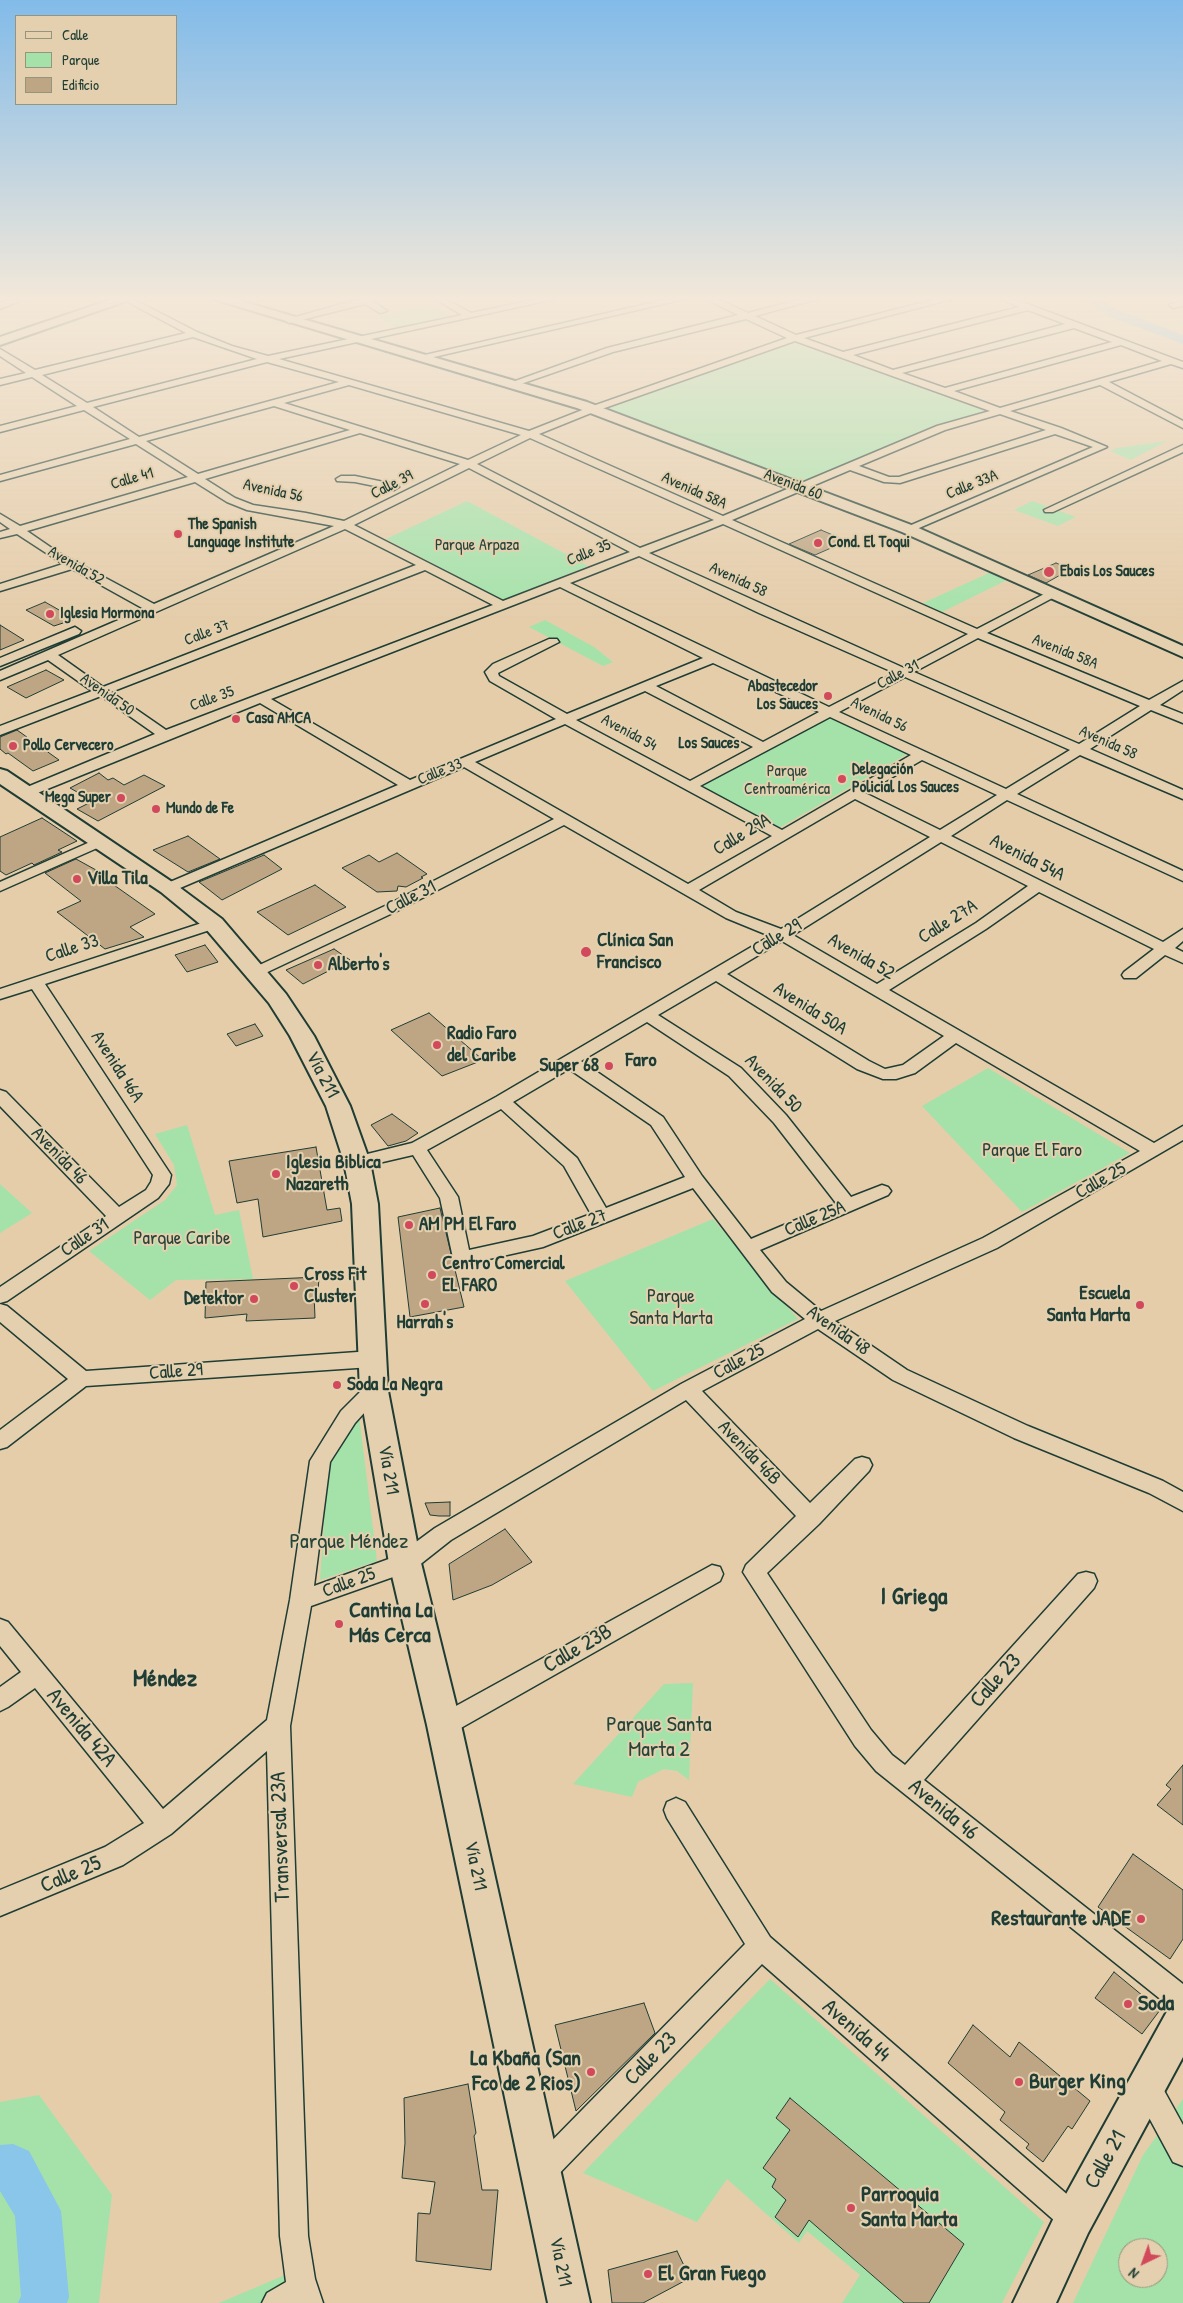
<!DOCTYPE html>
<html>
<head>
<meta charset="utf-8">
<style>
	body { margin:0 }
	#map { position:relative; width:1183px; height:2303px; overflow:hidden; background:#e5cdaa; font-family:"Patrick Hand",sans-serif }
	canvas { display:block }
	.legend { position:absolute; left:15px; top:15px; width:162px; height:90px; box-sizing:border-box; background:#e4d0ae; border:1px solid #95957d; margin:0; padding:6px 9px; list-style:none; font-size:15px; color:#1f3d34 }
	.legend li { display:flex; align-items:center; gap:10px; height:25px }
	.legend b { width:25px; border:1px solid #95957d }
	.north { position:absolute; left:1118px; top:2238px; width:50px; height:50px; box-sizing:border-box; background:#e4d0ae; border:1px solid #95957d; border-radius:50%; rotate:222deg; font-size:14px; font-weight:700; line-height:20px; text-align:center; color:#1f3d34 }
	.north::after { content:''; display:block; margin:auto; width:18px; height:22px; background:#d1495b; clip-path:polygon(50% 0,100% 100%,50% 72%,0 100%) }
</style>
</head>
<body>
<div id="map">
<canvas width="1183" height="2303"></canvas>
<ul class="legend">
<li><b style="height:6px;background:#e4d0ae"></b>Calle</li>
<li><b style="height:14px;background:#a4e2aa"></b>Parque</li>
<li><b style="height:14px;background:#bea584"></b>Edificio</li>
</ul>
<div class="north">N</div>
</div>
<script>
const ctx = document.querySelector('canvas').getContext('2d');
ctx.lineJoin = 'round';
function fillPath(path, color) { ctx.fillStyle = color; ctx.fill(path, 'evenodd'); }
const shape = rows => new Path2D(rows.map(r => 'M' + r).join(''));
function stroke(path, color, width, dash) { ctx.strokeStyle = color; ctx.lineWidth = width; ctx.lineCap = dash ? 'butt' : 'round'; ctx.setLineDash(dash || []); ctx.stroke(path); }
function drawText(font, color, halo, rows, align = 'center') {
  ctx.font = font + ' "Patrick Hand",sans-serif'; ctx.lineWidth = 4; ctx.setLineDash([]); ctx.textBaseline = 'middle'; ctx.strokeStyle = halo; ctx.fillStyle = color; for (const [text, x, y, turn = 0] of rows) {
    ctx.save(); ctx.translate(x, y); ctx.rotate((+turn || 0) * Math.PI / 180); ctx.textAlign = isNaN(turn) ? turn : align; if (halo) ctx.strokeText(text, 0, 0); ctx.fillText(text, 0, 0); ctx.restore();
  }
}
const green = shape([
	[428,304,452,316,397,328,379,317],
	[792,342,985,411,936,427,801,484,607,409],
	[1167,441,1131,460,1110,451,1117,448],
	[467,501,588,566,503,600,386,539],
	[1032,501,1047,506,1042,509,1052,513,1057,510,1076,517,1058,526,1014,510],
	[991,572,1009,579,942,612,923,603],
	[545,620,594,647,613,662,603,666,529,627],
	[831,717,909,753,779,828,700,787],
	[988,1068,1130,1153,1022,1212,922,1106],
	[187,1125,215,1215,239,1210,253,1279,176,1280,150,1300,89,1251,165,1200,177,1185,174,1165,155,1134],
	[0,1184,32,1213,0,1233],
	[713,1219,798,1319,653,1391,565,1281],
	[359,1415,377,1561,320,1580,327,1482,331,1458],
	[693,1683,689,1780,677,1771,664,1769,638,1782,632,1797,573,1784,664,1684],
	[770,1979,1044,2222,1002,2303,929,2303,964,2244,790,2098,776,2118,790,2130,763,2168,776,2179,772,2187,904,2303,842,2303,860,2275,807,2231,799,2243,727,2179,697,2222,583,2173],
	[39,2095,112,2195,99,2303,0,2303,0,2102],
	[1183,2099,1183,2303,1073,2303,1143,2155],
	[1128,2248,1158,2248,1158,2278,1128,2278],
	[285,2275,290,2303,219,2303]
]);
const river = shape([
	[1083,299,1101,299,1118,310,1183,335,1183,344,1108,316,1083,299],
	[13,2144,29,2151,61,2211,69,2297,67,2303,18,2303,21,2296,15,2216,0,2191,0,2145,13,2144]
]);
const building = shape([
	[821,530,847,541,815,555,789,544,821,530],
	[1056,563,1071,569,1046,583,1028,575,1056,563],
	[45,602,75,619,54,626,26,610,45,602],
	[0,625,24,640,0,650,0,625],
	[46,670,64,680,26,698,7,687,46,670],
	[17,730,59,760,33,771,8,753,6,754,0,749,0,737,17,730],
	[99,773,108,780,113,778,124,785,144,775,165,786,98,821,77,809,93,801,70,788,99,773],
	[42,818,77,841,58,850,62,852,34,865,32,863,6,875,0,871,0,837,42,818],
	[188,836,220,859,188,872,153,850,188,836],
	[397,853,427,874,421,877,423,878,406,887,398,886,397,891,377,892,342,868,369,855,379,862,397,853],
	[264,855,282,869,222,900,199,882,264,855],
	[76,859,96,870,94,871,155,914,130,927,144,937,105,949,57,912,81,901,45,873,76,859],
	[315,885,346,907,288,935,257,912,315,885],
	[205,945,218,962,187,972,175,955,205,945],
	[334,949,350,960,303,984,286,970,334,949],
	[429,1013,483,1060,442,1076,391,1030,429,1013],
	[255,1024,263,1036,236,1046,227,1034,255,1024],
	[392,1114,418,1133,406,1141,388,1146,371,1125,392,1114],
	[316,1147,327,1210,340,1208,342,1221,263,1237,258,1199,237,1203,229,1161,316,1147],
	[440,1208,464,1307,410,1317,398,1217,440,1208],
	[319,1277,318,1293,314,1294,315,1318,246,1321,247,1314,205,1318,206,1282,319,1277],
	[450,1502,450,1516,439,1516,430,1515,425,1503,450,1502],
	[505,1529,532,1562,492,1585,453,1600,449,1564,505,1529],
	[1183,1765,1183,1825,1157,1805,1171,1789,1166,1785,1183,1765],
	[1133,1854,1183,1890,1183,1939,1170,1959,1098,1907,1133,1854],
	[1114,1972,1160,2010,1142,2034,1095,1998,1114,1972],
	[644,2003,655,2033,576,2111,555,2025,644,2003],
	[973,2025,1010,2057,1019,2042,1090,2101,1072,2129,1068,2126,1043,2162,1026,2148,1029,2144,1000,2120,1005,2112,948,2063,973,2025],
	[468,2084,476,2133,474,2136,482,2190,498,2190,491,2270,416,2261,418,2213,430,2214,435,2182,402,2178,405,2143,404,2098,468,2084],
	[790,2098,964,2244,929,2303,904,2303,809,2220,798,2237,775,2217,786,2200,772,2187,776,2179,763,2168,790,2130,776,2118,790,2098],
	[677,2251,690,2278,643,2303,612,2303,608,2270,677,2251]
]);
const street = shape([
	[11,299,25,299,0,309,0,303,11,299],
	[122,299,133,299,197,332,232,346,268,356,462,315,435,299,446,299,471,313,537,299,555,299,279,359,529,431,590,407,787,338,746,319,613,352,515,386,507,384,607,348,738,315,706,299,718,299,748,313,802,299,818,299,755,316,796,335,936,299,952,299,804,338,843,352,1019,307,1001,299,1014,299,1183,362,1183,368,1171,364,1109,382,1183,421,1183,428,1100,385,1010,411,1061,428,1107,447,912,531,908,532,902,529,1093,447,1055,434,900,483,884,482,850,470,732,520,977,629,1050,591,1058,591,1058,595,987,633,1149,700,1183,681,1183,690,1160,705,1183,714,1183,723,1151,710,1090,749,1183,790,1183,799,1080,755,1017,794,1183,871,1183,881,1007,800,951,836,1163,942,1183,929,1183,941,1175,948,1183,952,1183,963,1165,955,1136,978,1124,978,1122,975,1124,972,1154,949,1039,892,986,929,889,990,1154,1143,1183,1126,1183,1140,997,1248,835,1321,907,1370,1028,1426,1163,1481,1183,1492,1183,1511,1149,1493,1014,1438,893,1380,818,1329,702,1391,810,1503,855,1459,862,1457,869,1459,872,1465,869,1471,819,1524,767,1573,871,1730,892,1755,905,1765,1078,1574,1086,1572,1094,1574,1097,1581,1094,1588,924,1780,1183,1984,1183,2014,1174,2010,876,1771,855,1746,743,1572,746,1565,796,1516,686,1400,451,1540,413,1570,311,1606,290,1726,308,2236,315,2279,323,2303,262,2303,267,2293,286,2282,280,2236,267,1751,171,1834,123,1865,0,1916,0,1890,105,1847,144,1823,35,1688,8,1707,0,1711,0,1687,21,1672,0,1646,0,1619,8,1622,163,1809,267,1720,290,1600,310,1461,341,1411,367,1385,374,1383,381,1385,384,1391,355,1423,330,1462,314,1586,397,1556,435,1528,681,1384,805,1319,772,1292,693,1188,543,1247,462,1265,455,1263,453,1258,440,1198,413,1155,357,1168,351,1166,348,1162,351,1158,412,1143,496,1097,770,936,726,918,564,825,397,911,257,977,251,975,249,972,251,969,387,905,554,819,464,767,173,891,163,891,161,888,163,885,398,785,260,703,30,796,20,796,18,793,20,790,155,734,101,696,0,735,0,726,92,691,48,660,0,680,0,671,144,609,72,569,0,591,0,584,63,564,17,534,0,538,0,532,10,529,0,522,0,514,20,526,188,477,136,444,0,481,0,475,130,439,84,410,0,432,0,426,77,406,32,377,0,385,0,379,26,373,0,356,0,349,35,370,186,333,122,299],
	[1028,310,1065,324,893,370,853,355,1028,310],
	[1074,328,1112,342,945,388,902,373,1074,328],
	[193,337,257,359,87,403,42,375,193,337],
	[795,341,990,411,937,426,723,516,539,434,596,411,795,341],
	[1121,345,1162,361,1000,408,954,391,1121,345],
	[267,362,339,382,139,437,93,407,267,362],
	[349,385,521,435,468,460,284,403,349,385],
	[274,406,350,430,198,474,146,441,274,406],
	[1000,414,1046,430,899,477,889,477,859,466,945,430,1000,414],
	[360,433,460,464,344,521,306,513,253,505,235,498,205,479,360,433],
	[530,438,714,520,640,548,477,464,530,438],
	[469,468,630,552,503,601,354,525,469,468],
	[195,482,227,502,247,510,334,526,154,604,59,553,27,531,195,482],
	[723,524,968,634,904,668,649,553,723,524],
	[345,529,416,565,103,687,58,655,345,529],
	[639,556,759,613,895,673,829,707,570,583,639,556],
	[425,570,493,605,166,730,111,692,425,570],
	[560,587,703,658,567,714,499,676,498,673,559,642,557,639,549,639,493,664,485,672,490,681,556,719,410,780,271,699,560,587],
	[978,638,1140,706,1079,744,914,672,978,638],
	[713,663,819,712,763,742,656,686,713,663],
	[905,677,1070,750,1006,789,839,712,905,677],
	[645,691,753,747,690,781,576,720,645,691],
	[830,717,911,755,782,830,700,786,830,717],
	[565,724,772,836,688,884,475,762,565,724],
	[922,760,997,795,940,830,865,793,922,760],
	[855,799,930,837,781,929,736,912,699,890,855,799],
	[941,842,1028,886,976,923,877,984,793,935,941,842],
	[782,941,944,1036,903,1065,885,1069,869,1061,727,974,782,941],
	[716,981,857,1069,883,1079,896,1079,915,1073,956,1043,1140,1151,983,1238,821,1311,786,1282,760,1250,888,1195,891,1191,888,1187,882,1185,851,1197,786,1115,741,1068,658,1015,716,981],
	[647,1022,729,1076,774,1123,836,1203,751,1239,702,1176,663,1117,581,1061,647,1022],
	[569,1069,651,1125,685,1177,606,1208,577,1158,513,1102,569,1069],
	[501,1109,564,1166,591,1214,533,1236,469,1250,458,1197,427,1150,501,1109],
	[359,299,370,299,387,311,380,313,365,304,289,323,285,320,359,299],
	[668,299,685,299,421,360,416,357,668,299],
	[1183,300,1183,306,1173,308,1169,305,1183,300],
	[1183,445,1183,452,1053,512,1045,512,1044,510,1183,445],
	[341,476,355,476,398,485,399,487,394,490,355,482,337,481,336,479,341,476],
	[75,627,81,631,79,634,0,666,0,658,75,627],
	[99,838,104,839,106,842,104,845,0,891,0,882,99,838],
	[214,919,222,924,219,927,45,984,171,1175,169,1184,158,1198,7,1301,0,1303,0,1287,106,1216,0,1106,0,1090,6,1092,119,1207,146,1190,151,1182,153,1175,32,989,0,999,0,989,214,919],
	[0,1304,7,1306,86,1371,372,1351,379,1354,382,1359,379,1364,372,1367,86,1386,7,1447,0,1449,0,1430,68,1379,0,1322,0,1304],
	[712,1565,720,1567,723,1574,720,1581,452,1733,444,1736,436,1733,432,1725,436,1717,712,1565],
	[676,1798,685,1802,770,1937,1084,2209,1088,2219,1084,2229,1074,2233,1064,2229,762,1964,551,2182,541,2186,531,2182,527,2172,531,2162,745,1944,667,1818,664,1810,667,1802,676,1798],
	[1146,2072,1156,2076,1183,2125,1183,2166,1173,2162,1132,2086,1136,2076,1146,2072]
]);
const secondary = shape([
	[113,299,132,299,0,345,0,337,113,299],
	[213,299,234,299,587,402,914,526,1183,646,1183,657,902,532,577,408,213,299],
	[0,769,7,771,175,884,222,919,286,994,314,1036,350,1106,370,1162,378,1204,388,1391,421,1563,461,1725,590,2303,548,2303,427,1725,389,1563,360,1391,352,1204,344,1162,326,1106,290,1036,269,1003,206,929,161,892,0,784,0,769],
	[1183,2000,1183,2057,1088,2233,1056,2303,1013,2303,1060,2205,1170,2006,1183,2000]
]);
const markers = [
	[178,534,5,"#d1495b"],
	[818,543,5,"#d1495b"],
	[1049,572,6,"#d1495b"],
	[50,614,5,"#d1495b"],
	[828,696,5,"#d1495b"],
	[236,719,5,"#d1495b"],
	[13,746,5,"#d1495b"],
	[842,779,5,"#d1495b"],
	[121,798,5,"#d1495b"],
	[156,809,5,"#d1495b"],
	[77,879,5,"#d1495b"],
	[586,952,6,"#d1495b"],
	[318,965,5,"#d1495b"],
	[437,1045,5,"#d1495b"],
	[609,1066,5,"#d1495b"],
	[276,1174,5,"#d1495b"],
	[409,1225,5,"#d1495b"],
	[432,1275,5,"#d1495b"],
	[294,1286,5,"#d1495b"],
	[254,1299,5,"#d1495b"],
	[425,1304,5,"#d1495b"],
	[1140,1305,5,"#d1495b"],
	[337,1385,5,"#d1495b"],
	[339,1624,5,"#d1495b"],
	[1141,1919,5,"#d1495b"],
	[1128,2004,5,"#d1495b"],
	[591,2072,5,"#d1495b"],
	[1019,2082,5,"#d1495b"],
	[851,2208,5,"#d1495b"],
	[648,2274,5,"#d1495b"]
];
const farStreetnames = [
	["Calle 41",132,479,-16],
	["Calle 39",392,485,-27],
	["Avenida 60",793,485,21],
	["Calle 33A",972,485,-22],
	["Avenida 56",273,491,12],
	["Avenida 58A",694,491,24],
	["Calle 35",589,553,-22],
	["Avenida 52",76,566,30],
	["Avenida 58",738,580,25],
	["Calle 37",207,633,-21],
	["Avenida 58A",1065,652,22],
	["Calle 31",898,675,-28],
	["Avenida 50",107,695,35],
	["Calle 35",212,699,-20],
	["Avenida 56",879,715,26],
	["Avenida 54",629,733,28],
	["Avenida 58",1108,743,24],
	["Calle 33",440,772,-22]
];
const farPoinames = [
	["The Spanish",188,525],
	["Language Institute",188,543],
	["Cond. El Toqui",828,543],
	["Ebais Los Sauces",1060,572],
	["Iglesia Mormona",60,614],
	["Abastecedor",818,687,"right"],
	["Los Sauces",818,705,"right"],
	["Casa AMCA",246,719],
	["Pollo Cervecero",23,746],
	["Delegación",852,770],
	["Policial Los Sauces",852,788],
	["Mega Super",111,798,"right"],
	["Mundo de Fe",166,809]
];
const farParknames = [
	["Parque Arpaza",477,546],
	["Parque",787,772],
	["Centroamérica",787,790]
];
const farNeighbourhoodnames = [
	["Los Sauces",709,744]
];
const streetNames = [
	["Calle 29A",742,835,-31],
	["Avenida 54A",1027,858,27],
	["Calle 31",411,898,-27],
	["Calle 27A",948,922,-32],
	["Calle 29",777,938,-31],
	["Calle 33",72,949,-18],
	["Avenida 52",861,957,30],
	["Avenida 50A",810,1009,32],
	["Avenida 46A",117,1067,57],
	["Vía 211",322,1075,62],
	["Avenida 50",773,1084,46],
	["Avenida 46",59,1156,46],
	["Calle 25",1101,1181,-30],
	["Calle 25A",815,1219,-23],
	["Calle 27",580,1225,-21],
	["Calle 31",85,1238,-34],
	["Avenida 48",838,1331,35],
	["Calle 25",739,1362,-28],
	["Calle 29",176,1372,-4],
	["Avenida 46B",749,1453,46],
	["Vía 211",388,1470,80],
	["Calle 25",349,1583,-20],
	["Vía 211",475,1866,78],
	["Vía 211",560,2262,78]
];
const poiNames = [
	["Villa Tila",87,879],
	["Clínica San",597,941],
	["Francisco",597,963],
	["Alberto's",328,965],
	["Radio Faro",447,1034],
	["del Caribe",447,1056],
	["Super 68",599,1066,"right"],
	["Iglesia Biblica",286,1163],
	["Nazareth",286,1185],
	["AM PM El Faro",419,1225],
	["Centro Comercial",442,1264],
	["EL FARO",442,1286],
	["Cross Fit",304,1275],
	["Cluster",304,1297],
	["Escuela",1130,1294,"right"],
	["Santa Marta",1130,1316,"right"],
	["Detektor",244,1299,"right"],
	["Harrah's",425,1323,"center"],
	["Soda La Negra",347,1385]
];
const parkNames = [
	["Parque El Faro",1032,1151],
	["Parque Caribe",182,1239],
	["Parque",671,1297],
	["Santa Marta",671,1319]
];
const neighbourhoodNames = [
	["Faro",641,1061]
];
const nearParknames = [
	["Parque Méndez",349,1542],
	["Parque Santa",659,1725],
	["Marta 2",659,1750]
];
const nearPoinames = [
	["Cantina La",349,1611],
	["Más Cerca",349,1636],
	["Restaurante JADE",1131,1919,"right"],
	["Soda",1138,2004],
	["La Kbaña (San",581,2059,"right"],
	["Fco de 2 Rios)",581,2084,"right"],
	["Burger King",1029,2082],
	["Parroquia",861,2195],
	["Santa Marta",861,2220],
	["El Gran Fuego",658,2274]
];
const nearStreetnames = [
	["Calle 23B",578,1649,-30],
	["Calle 23",996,1681,-48],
	["Avenida 42A",81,1728,50],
	["Avenida 46",943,1810,39],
	["Transversal 23A",281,1837,-92],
	["Calle 25",71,1875,-23],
	["Avenida 44",856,2031,41],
	["Calle 23",651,2059,-46],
	["Calle 21",1106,2160,-61]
];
const nearNeighbourhoodnames = [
	["I Griega",914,1598],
	["Méndez",165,1680]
];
fillPath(green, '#a4e2aa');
fillPath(river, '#8ac5ea');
fillPath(building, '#bea584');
stroke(building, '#1f3d34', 1);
stroke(street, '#1f3d34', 3);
stroke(secondary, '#1f3d34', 4);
fillPath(street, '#e4d0ae');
fillPath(secondary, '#e4d0ae');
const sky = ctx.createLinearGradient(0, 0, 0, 622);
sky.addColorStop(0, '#82bbe9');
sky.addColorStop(0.48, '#f3e8d9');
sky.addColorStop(1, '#f3e8d900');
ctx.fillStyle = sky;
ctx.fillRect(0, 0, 1183, 622);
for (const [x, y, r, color] of markers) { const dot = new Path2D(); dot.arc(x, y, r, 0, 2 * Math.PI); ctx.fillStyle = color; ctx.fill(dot); stroke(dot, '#e4d0ae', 2); }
drawText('16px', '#1f3d34', '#e4d0ae', farStreetnames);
drawText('bold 16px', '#1f3d34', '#e4d0ae', farPoinames, 'left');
drawText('16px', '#26453a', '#e4d0ae', farParknames);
drawText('bold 16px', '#1f3d34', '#e4d0ae', farNeighbourhoodnames);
drawText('19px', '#1f3d34', '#e4d0ae', streetNames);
drawText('bold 19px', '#1f3d34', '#e4d0ae', poiNames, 'left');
drawText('19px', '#26453a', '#e4d0ae', parkNames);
drawText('bold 20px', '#1f3d34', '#e4d0ae', neighbourhoodNames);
drawText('22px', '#26453a', '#e4d0ae', nearParknames);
drawText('bold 22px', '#1f3d34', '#e4d0ae', nearPoinames, 'left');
drawText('22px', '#1f3d34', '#e4d0ae', nearStreetnames);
drawText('bold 24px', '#1f3d34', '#e4d0ae', nearNeighbourhoodnames);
</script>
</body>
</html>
